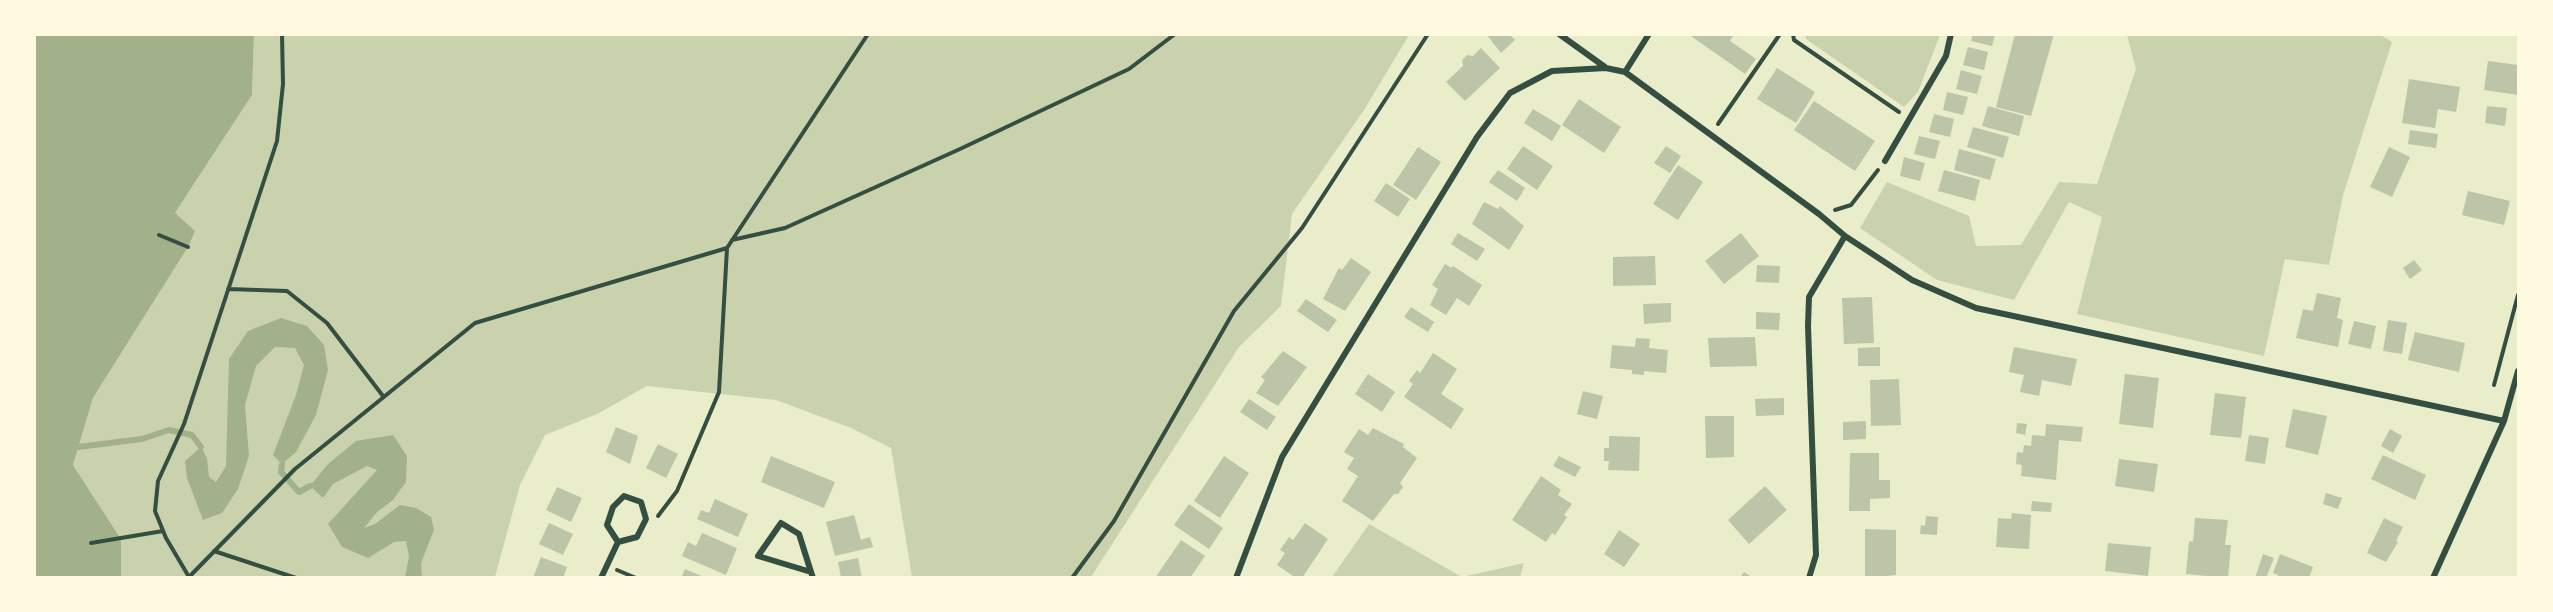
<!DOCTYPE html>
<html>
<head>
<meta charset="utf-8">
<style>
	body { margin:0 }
	#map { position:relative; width:2553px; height:612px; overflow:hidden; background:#e9edc9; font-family:"PT Sans Narrow",sans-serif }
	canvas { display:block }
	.frame { position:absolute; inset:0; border:36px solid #fefae0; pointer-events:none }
</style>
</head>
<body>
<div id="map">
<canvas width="2553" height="612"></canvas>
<div class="frame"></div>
</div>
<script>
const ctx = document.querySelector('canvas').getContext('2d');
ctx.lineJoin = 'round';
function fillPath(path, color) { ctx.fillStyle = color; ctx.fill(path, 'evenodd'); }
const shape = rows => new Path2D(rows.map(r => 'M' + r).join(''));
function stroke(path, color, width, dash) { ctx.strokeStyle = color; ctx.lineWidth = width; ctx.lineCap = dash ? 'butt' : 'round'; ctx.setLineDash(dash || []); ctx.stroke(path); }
const green = shape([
	[2379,34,2392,42,2343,195,2329,265,2285,259,2264,356,2077,314,2102,217,2069,202,2014,300,1937,280,1860,228,1887,182,1969,216,1976,246,2021,245,2059,182,2097,184,2136,69,2127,35],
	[254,35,1409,35,1364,110,1292,214,1281,306,1239,347,1091,577,912,577,891,448,851,428,776,400,647,386,597,414,545,435,520,485,495,577,121,577,121,539,73,465,93,398,188,247,175,213,252,95],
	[1805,35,1805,34,1940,35,1918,92,1904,107,1806,39],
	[1369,524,1462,577,1524,563,1520,577,1332,577]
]);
const water = shape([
	[34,35,254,35,252,95,175,213,195,231,188,247,93,398,73,465,121,539,121,577,35,577],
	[281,318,307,326,324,345,328,370,316,415,296,452,282,464,273,455,296,395,304,365,295,348,275,347,256,366,245,405,249,456,238,489,222,513,203,520,187,478,185,461,201,447,207,458,209,477,216,482,226,466,229,359,248,331],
	[393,435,407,456,406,482,393,500,377,512,364,528,375,524,400,505,416,508,431,517,434,530,421,563,422,577,405,577,409,557,406,541,394,542,368,558,342,547,328,524,377,470,367,466,333,484,323,498,310,486,328,464,356,441]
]);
const stream = shape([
	[78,447,142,439,169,430,192,435,201,447],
	[282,464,281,472,299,492,310,486]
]);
const building = shape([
	[1486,34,1509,34,1515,40,1501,53],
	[1688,34,1734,34,1730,41,1756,59,1745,74],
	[1973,34,1995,34,1992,46,1971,41],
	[2015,34,2054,34,2031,116,1996,107],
	[1968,47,1988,52,1984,70,1963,65],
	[1481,48,1500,68,1465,101,1446,82,1463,66,1462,60,1467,55,1473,56],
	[2488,61,2518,65,2518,95,2484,90],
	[1777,68,1815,92,1796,123,1757,99],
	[1961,70,1982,76,1977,94,1956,89],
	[2409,79,2460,87,2456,112,2438,109,2435,128,2402,123],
	[1947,92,1968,97,1963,115,1943,110],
	[1579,99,1621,127,1604,153,1562,125],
	[1814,101,1875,141,1855,171,1794,130],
	[1988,106,2024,116,2019,136,1982,126],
	[2487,106,2507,108,2505,126,2485,123],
	[1533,109,1561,126,1552,141,1524,123],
	[1934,114,1954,119,1950,137,1929,132],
	[1973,127,2009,137,2003,158,1967,147],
	[2410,130,2438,134,2436,148,2408,144],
	[1919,136,1940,141,1935,159,1914,154],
	[1523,146,1553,166,1537,190,1507,169],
	[1666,146,1681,156,1670,173,1654,163],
	[1418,147,1441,162,1416,200,1393,185],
	[2389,147,2410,157,2392,197,2370,187],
	[1959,149,1996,159,1990,180,1954,170],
	[1904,157,1925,163,1920,181,1900,176],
	[1678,165,1703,182,1678,220,1653,204],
	[1498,170,1525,188,1517,201,1489,182],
	[1944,170,1980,180,1975,201,1938,191],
	[1386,183,1410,199,1398,217,1374,201],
	[2468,191,2510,201,2504,225,2462,215],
	[1484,202,1498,209,1500,206,1524,226,1509,250,1472,224],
	[1458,233,1485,249,1477,261,1451,244],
	[1741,233,1759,256,1724,284,1705,261],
	[1655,256,1656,285,1613,286,1613,257],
	[1351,258,1371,272,1345,311,1323,299,1339,268,1342,270],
	[2414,260,2422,270,2410,279,2403,268],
	[1445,264,1452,268,1453,266,1482,285,1469,306,1457,298,1446,315,1430,305,1438,289,1432,285],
	[1757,265,1780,266,1779,283,1756,282],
	[2317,293,2341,298,2337,318,2343,320,2338,347,2296,338,2303,309,2313,311],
	[1872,297,1874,343,1844,344,1842,298],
	[1306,299,1337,320,1328,332,1297,311],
	[1671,303,1671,322,1644,324,1643,304],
	[1411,307,1434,322,1428,332,1404,317],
	[1756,312,1780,313,1779,330,1756,329],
	[2388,320,2407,323,2402,354,2383,351],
	[2354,321,2376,326,2371,349,2348,344],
	[2415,332,2465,343,2459,372,2408,360],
	[1755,337,1757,366,1710,367,1708,338],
	[1636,338,1650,339,1649,348,1668,350,1666,373,1644,371,1644,375,1632,374,1632,370,1610,368,1612,345,1635,347],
	[1880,347,1880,366,1858,366,1858,348],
	[2014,347,2077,359,2071,386,2042,380,2039,396,2020,392,2024,375,2009,372],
	[1283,351,1307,367,1278,406,1256,393,1265,380,1261,377],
	[1433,353,1457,369,1441,394,1464,409,1451,429,1404,397,1413,384,1409,381,1417,370,1420,373],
	[1368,374,1395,392,1382,412,1355,394],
	[2125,374,2159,378,2153,428,2119,424],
	[1899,379,1901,425,1871,426,1870,380],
	[1583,391,1603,396,1597,419,1577,414],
	[2215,393,2246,397,2241,438,2210,435],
	[1784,398,1784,415,1756,416,1755,399],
	[1249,399,1276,417,1267,430,1240,412],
	[2293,409,2327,416,2318,455,2285,447],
	[1705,416,1734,416,1734,457,1706,458],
	[1866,421,1866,439,1843,440,1843,422],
	[2017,423,2027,424,2025,435,2016,433],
	[2046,424,2083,427,2081,442,2059,440,2056,480,2021,476,2022,465,2016,464,2017,452,2023,453,2024,445,2031,446,2032,435,2045,436],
	[616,427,638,436,630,464,606,452],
	[1373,428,1404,444,1403,447,1417,458,1400,483,1403,487,1398,494,1394,494,1373,521,1342,501,1358,476,1347,469,1354,458,1344,452,1359,429,1368,435],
	[2390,429,2402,436,2393,453,2381,446],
	[2249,435,2269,438,2265,464,2245,461],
	[1609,436,1640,437,1639,471,1608,470,1609,461,1604,461,1604,448,1609,448],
	[658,444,678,454,666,478,646,468],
	[1850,453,1879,453,1879,480,1890,480,1890,498,1870,499,1870,511,1849,511],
	[2383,455,2426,475,2415,500,2371,479],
	[771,456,835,482,824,508,761,482],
	[1224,456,1249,473,1220,518,1194,501],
	[1559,456,1581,467,1575,477,1553,466],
	[2119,459,2158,464,2154,492,2115,486],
	[1541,476,1561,490,1558,495,1572,504,1564,515,1567,517,1555,535,1552,533,1546,542,1512,520],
	[1765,486,1787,510,1749,544,1728,520],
	[557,487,582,498,571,522,546,510],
	[2326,493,2342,498,2338,509,2323,504],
	[715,499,748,514,738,537,697,519,701,510,709,513],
	[2032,501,2052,503,2051,512,2031,511],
	[1189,504,1223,528,1209,549,1174,525],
	[2012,513,2031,515,2029,549,1996,547,1998,518,2011,519],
	[854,515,861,540,870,537,873,547,835,556,826,522],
	[1926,516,1938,517,1937,535,1920,534,1921,525,1925,526],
	[2195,518,2228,520,2225,545,2231,545,2228,578,2186,574,2189,541,2193,542],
	[2384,518,2403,527,2396,541,2398,542,2386,562,2367,553],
	[549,523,573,534,563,555,539,544],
	[1305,523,1328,539,1302,578,1296,578,1277,565,1285,553,1280,550,1289,537,1293,540],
	[1865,529,1896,530,1896,575,1865,578],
	[1619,530,1640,544,1624,567,1604,554],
	[702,533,737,548,726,575,682,556,688,542,696,546],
	[1181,540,1205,556,1190,578,1155,578],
	[2108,543,2151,547,2148,576,2105,571],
	[2263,554,2274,558,2266,578,2255,578],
	[2280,554,2313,567,2309,578,2277,578,2278,575,2273,573],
	[541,557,567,567,563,578,533,578],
	[858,558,862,578,841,578,838,562],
	[685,569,706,578,681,578],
	[1744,572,1753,578,1740,578]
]);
const path = shape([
	[1793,34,1794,40,1899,112],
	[1718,124,1780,34],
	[1835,210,1851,205,1878,170],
	[159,235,188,247],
	[732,240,785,228,960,149,1129,69,1175,34],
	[228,289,287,291,327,323,383,396],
	[2494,385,2518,295],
	[658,516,677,491,719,392,727,248],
	[91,543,163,531],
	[214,551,296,578],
	[617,570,636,578],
	[189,577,295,469,475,323,727,248,868,34],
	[189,577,166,538,155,511,158,481,184,424,277,141,283,84,282,34],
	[1072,578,1114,521,1234,311,1302,228,1428,34]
]);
const minor = shape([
	[1559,34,1605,67],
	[1625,72,1649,34],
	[1885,161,1946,56,1951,34],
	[811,572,758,556,781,523,799,534,811,572,813,578],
	[601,578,618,542,637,537,646,519,641,502,624,496,613,507,607,525,618,542],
	[1236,578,1282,457,1477,137,1510,93,1552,71,1606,68,1625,72,1819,214,1845,236,1912,280,1976,308,2504,421],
	[1809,578,1816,555,1808,326,1809,297,1845,236],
	[2433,578,2504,421,2518,371]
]);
fillPath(green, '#cad2ad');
fillPath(water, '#a3b18a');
stroke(stream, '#a3b18a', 6);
fillPath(building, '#bcc5a7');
stroke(path, '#344e41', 4);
stroke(minor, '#344e41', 6);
</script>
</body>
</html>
